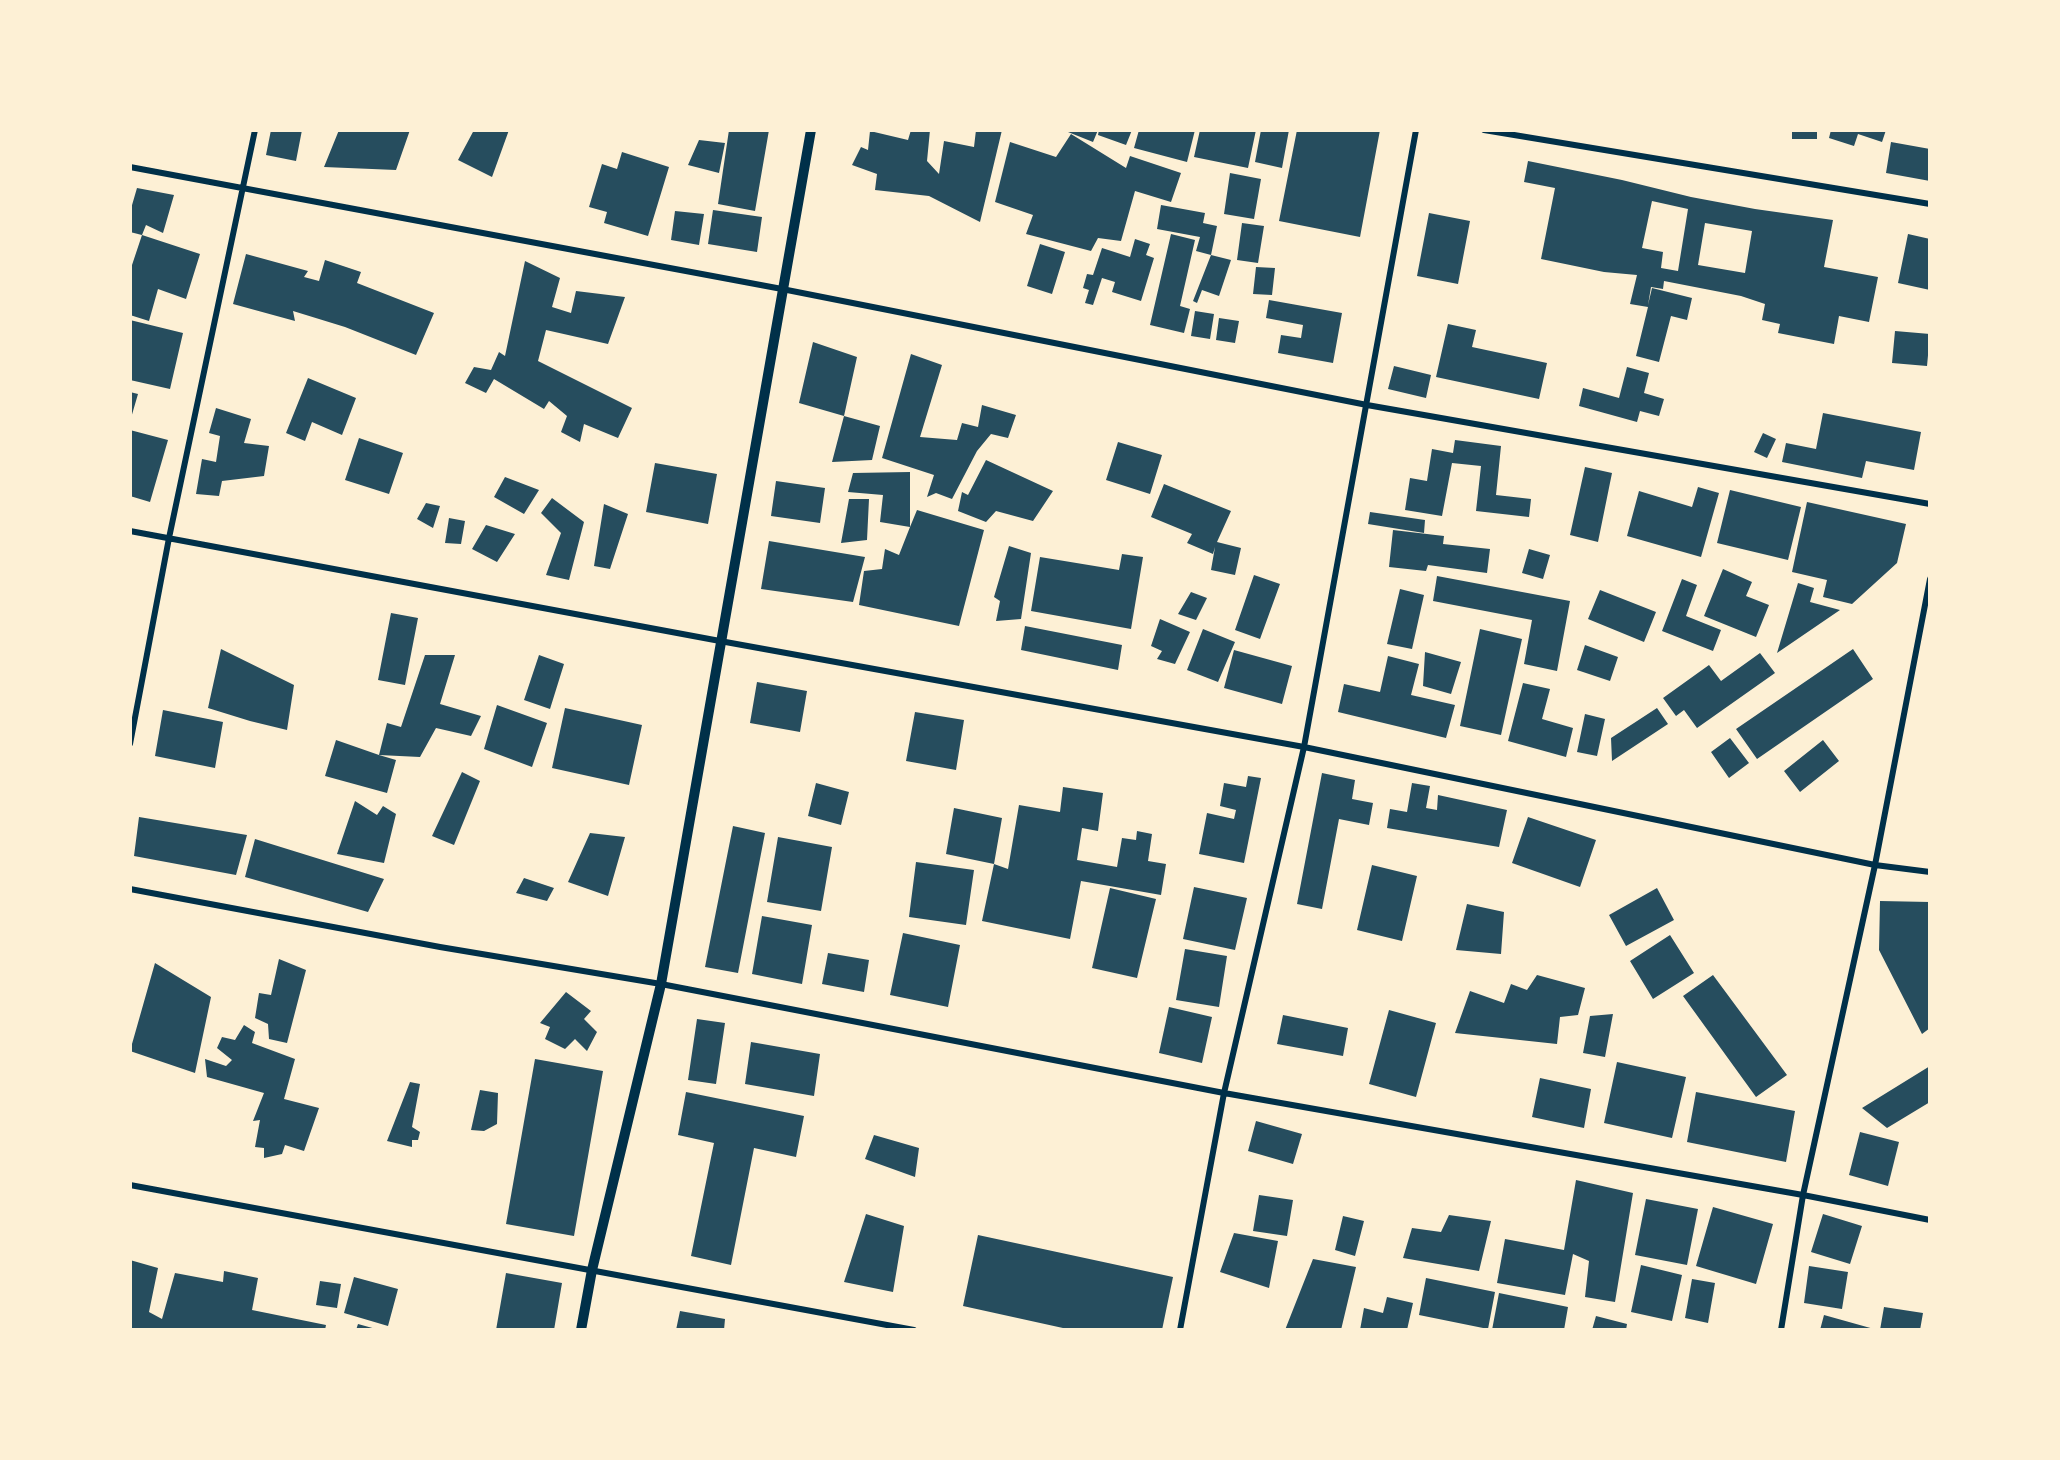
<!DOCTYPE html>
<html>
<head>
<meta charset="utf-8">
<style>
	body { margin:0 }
	#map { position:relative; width:2060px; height:1460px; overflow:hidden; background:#fdf0d5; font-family:Bitter,serif }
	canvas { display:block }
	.frame { position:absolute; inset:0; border:132px solid #fdf0d5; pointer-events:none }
</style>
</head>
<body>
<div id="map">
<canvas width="2060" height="1460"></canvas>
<div class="frame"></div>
</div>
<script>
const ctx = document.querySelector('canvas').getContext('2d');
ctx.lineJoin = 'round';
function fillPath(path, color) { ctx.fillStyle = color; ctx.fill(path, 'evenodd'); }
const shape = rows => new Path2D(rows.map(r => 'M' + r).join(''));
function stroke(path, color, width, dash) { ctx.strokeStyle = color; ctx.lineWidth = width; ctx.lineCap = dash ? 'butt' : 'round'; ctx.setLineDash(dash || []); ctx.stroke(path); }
const building = shape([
	[271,130,302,130,296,161,266,155],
	[339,130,410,130,396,170,324,167],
	[474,130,509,130,492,177,458,160],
	[729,130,769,130,755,211,718,204],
	[911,130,930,130,927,161,939,174,944,141,974,147,976,130,1002,130,980,222,929,196,875,190,877,174,852,165,861,147,868,150,870,131,908,140],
	[1063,130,1098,130,1093,142],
	[1099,130,1132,130,1126,145,1098,135],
	[1139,130,1195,130,1187,162,1134,148],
	[1200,130,1256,130,1248,168,1194,157],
	[1261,130,1289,130,1282,168,1255,162],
	[1297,130,1380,130,1360,237,1279,221],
	[1792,130,1817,130,1817,139,1792,139],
	[1831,130,1886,130,1882,142,1858,134,1854,146,1829,138],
	[1071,134,1126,168,1130,156,1181,173,1171,202,1135,191,1121,241,1098,238,1091,251,1026,234,1033,215,995,202,1010,142,1056,157],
	[699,140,725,143,719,173,688,165],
	[1891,142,1930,149,1930,181,1886,173],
	[622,152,669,167,648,236,604,223,607,212,589,207,602,164,617,169],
	[1528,161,1622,180,1691,197,1755,209,1833,220,1824,267,1878,277,1869,322,1839,316,1834,344,1778,333,1780,324,1762,320,1765,304,1741,296,1664,281,1663,289,1651,287,1648,305,1652,288,1692,298,1687,320,1671,316,1659,362,1636,356,1648,307,1630,304,1637,275,1604,272,1541,259,1555,188,1524,182],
	[1652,201,1688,209,1678,271,1661,268,1663,252,1642,248],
	[1705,223,1752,231,1745,273,1698,265],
	[1230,173,1261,179,1254,219,1224,214],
	[137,188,174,195,163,233,146,225,142,235,130,232,130,212],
	[1161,205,1205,213,1203,223,1217,226,1211,255,1231,260,1219,296,1202,290,1197,303,1193,301,1211,255,1196,251,1200,237,1157,229],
	[713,210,762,217,757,252,708,244],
	[675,211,704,214,699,245,671,240],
	[1429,213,1470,221,1458,284,1417,276],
	[1242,223,1264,226,1258,263,1237,260],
	[1171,234,1195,240,1180,306,1190,309,1184,333,1150,325],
	[1908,234,1930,239,1930,290,1898,283],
	[142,235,200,254,186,299,158,289,149,321,130,315,130,271],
	[1135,239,1150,244,1146,255,1154,258,1141,301,1112,292,1115,282,1102,278,1093,305,1085,303,1089,290,1083,288,1087,274,1093,275,1102,248,1130,257],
	[1040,244,1065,252,1052,294,1027,286],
	[246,254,308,271,304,277,319,281,325,260,361,272,357,283,434,313,416,355,345,327,293,311,295,321,233,304],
	[525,261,560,278,552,307,571,313,576,291,625,297,608,344,546,330,538,361,632,408,618,438,584,424,580,442,561,432,567,416,549,401,544,409,494,379,486,393,465,383,474,367,491,370,499,352,505,356],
	[1256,267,1275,268,1272,295,1253,294],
	[1269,300,1342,313,1333,363,1278,353,1281,335,1301,338,1303,325,1266,318],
	[1195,311,1214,314,1210,339,1191,336],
	[1219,318,1239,321,1235,343,1216,340],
	[130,320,183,333,170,389,130,380],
	[1448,324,1476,330,1472,347,1547,363,1539,399,1436,377],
	[1895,331,1930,334,1927,366,1892,363],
	[813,342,857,357,844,416,799,403],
	[911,354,942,365,920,437,957,440,962,423,978,427,982,405,1016,415,1008,438,991,434,977,451,952,499,936,493,927,497,934,475,882,458],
	[1394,366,1431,375,1426,398,1388,389],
	[1627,367,1649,373,1644,393,1664,399,1659,416,1640,411,1637,422,1579,406,1583,388,1619,398],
	[308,378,356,398,342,435,312,422,305,441,286,433],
	[130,392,138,394,131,418,130,418],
	[216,408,251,419,244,443,269,446,264,476,222,481,219,496,196,494,202,459,216,462,220,436,209,433],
	[1823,413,1921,432,1914,470,1866,461,1862,478,1782,462,1786,443,1816,449],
	[844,416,880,426,872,460,832,462],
	[130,430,168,440,150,502,130,496],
	[1763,433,1776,439,1767,458,1754,452],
	[359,438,403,453,389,494,345,480],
	[1455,440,1501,446,1496,495,1531,499,1529,517,1476,511,1481,466,1452,463,1442,516,1405,510,1410,478,1427,481,1432,449,1453,453],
	[1118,442,1162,455,1150,494,1106,480],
	[986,460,1053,491,1033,521,996,511,986,522,958,511,962,492,968,495],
	[655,463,717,474,708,524,646,512],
	[1585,467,1612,473,1598,542,1570,535],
	[910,472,910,527,917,510,984,530,959,626,859,605,864,571,882,569,885,549,899,555,910,527,880,522,883,495,848,492,853,473],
	[505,477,539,490,524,514,494,497],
	[776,481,825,488,820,523,771,516],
	[1164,484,1231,511,1217,542,1241,548,1235,575,1211,570,1215,547,1213,554,1187,543,1192,534,1151,517],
	[1698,487,1719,493,1701,557,1627,536,1639,491,1692,507],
	[1730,490,1801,507,1788,560,1717,543],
	[552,498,584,522,569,580,546,575,561,533,541,513],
	[849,499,869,499,867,540,841,543],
	[1807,502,1906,524,1897,563,1852,604,1823,597,1827,580,1792,572],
	[426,503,440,506,433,528,417,519],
	[604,504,628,514,610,569,594,566],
	[1370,512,1425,520,1424,533,1368,524],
	[449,518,465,521,461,544,445,543],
	[486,525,515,534,497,562,472,549],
	[1393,530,1444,536,1443,544,1490,549,1487,573,1428,565,1426,571,1389,567],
	[769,541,865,557,853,602,761,589],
	[1009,546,1031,553,1021,619,996,621,1000,601,994,597],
	[1529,549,1550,555,1543,579,1522,573],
	[1122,554,1143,557,1131,629,1031,611,1040,557,1119,570],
	[1723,569,1752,582,1746,596,1769,605,1756,637,1704,616],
	[1254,575,1280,584,1260,639,1235,630],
	[1437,576,1570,601,1557,671,1524,664,1532,620,1433,601],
	[1682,579,1697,585,1686,616,1721,630,1713,651,1662,631],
	[1798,583,1814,588,1810,602,1840,610,1777,653],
	[1400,589,1424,595,1412,649,1387,644],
	[1600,590,1656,612,1644,642,1588,619],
	[1191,592,1207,598,1196,620,1178,614],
	[391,613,418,618,405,685,378,680],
	[1160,619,1190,632,1175,664,1157,659,1162,651,1151,646],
	[1025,626,1122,645,1118,670,1021,650],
	[1203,629,1235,642,1218,682,1187,670],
	[1480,629,1522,639,1501,735,1460,726],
	[1585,645,1618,657,1610,681,1577,670],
	[221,649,294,685,287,730,250,721,208,708],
	[1853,649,1873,679,1757,759,1736,729],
	[1234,650,1292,666,1282,704,1224,688],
	[1425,652,1461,662,1451,694,1423,686],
	[1760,653,1775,673,1697,728,1684,710,1676,716,1663,698,1709,665,1721,681],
	[425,655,455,655,440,704,481,716,471,736,436,728,420,757,379,755,396,760,387,793,325,776,336,740,379,755,387,723,401,727],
	[539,655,564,664,550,709,524,700],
	[1388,656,1419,664,1411,695,1455,705,1446,738,1338,712,1344,684,1380,692],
	[757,682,807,691,800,732,750,723],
	[1523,683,1550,689,1542,719,1573,728,1566,757,1508,741],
	[497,705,547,723,532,767,484,749],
	[565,708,642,725,629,785,552,768],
	[1657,708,1668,724,1612,761,1611,738],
	[163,710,223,722,215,768,155,756],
	[915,712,964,720,956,770,906,761],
	[1585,714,1605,719,1597,756,1577,752],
	[1730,738,1749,763,1729,778,1711,752],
	[1823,740,1839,761,1800,792,1784,771],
	[462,772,480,781,454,845,432,836],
	[1322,773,1355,780,1352,799,1373,803,1369,825,1339,819,1322,909,1297,904],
	[1248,776,1261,778,1244,863,1199,854,1207,813,1234,819,1236,810,1220,806,1224,783,1246,787],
	[816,783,849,792,841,825,808,816],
	[1412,783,1430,786,1426,808,1437,810,1438,795,1507,810,1499,847,1387,828,1390,809,1407,812],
	[1063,787,1103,793,1098,831,1082,828,1077,860,1117,867,1122,838,1136,840,1137,831,1152,834,1148,861,1166,864,1161,895,1081,881,1070,939,982,921,994,864,1008,869,1019,805,1060,812],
	[355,801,377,815,383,806,396,814,384,863,337,854],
	[954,808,1002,818,994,864,946,854],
	[139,817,247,835,236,875,134,856],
	[1528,817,1596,840,1580,887,1512,863],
	[733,826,765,833,738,973,705,967],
	[590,833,625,837,608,896,568,882],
	[778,837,832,847,821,911,767,902],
	[255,839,384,879,368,912,245,877],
	[916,862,974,870,966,925,909,917],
	[1372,865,1417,876,1402,941,1357,930],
	[524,878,554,888,547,901,516,893],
	[1194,887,1247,898,1235,950,1183,939],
	[1110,888,1156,899,1137,978,1092,968],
	[1657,888,1674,920,1626,946,1609,915],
	[1880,901,1930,902,1930,1028,1922,1034,1879,950],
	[1467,904,1504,912,1501,954,1456,950],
	[762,916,812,925,802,984,752,974],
	[903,933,960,945,948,1007,890,995],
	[1670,935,1694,973,1653,999,1630,961],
	[1185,949,1227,956,1219,1007,1176,1000],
	[828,953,869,960,864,992,822,984],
	[279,959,306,970,287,1043,269,1039,268,1024,255,1018,259,993,271,995],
	[155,963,211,997,195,1073,130,1051],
	[1537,975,1585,988,1578,1015,1560,1017,1557,1044,1455,1033,1470,991,1504,1003,1511,984,1527,990],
	[1713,975,1787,1075,1756,1097,1683,996],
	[566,992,591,1011,584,1019,597,1032,587,1051,575,1039,565,1049,545,1039,550,1027,540,1023],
	[1169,1007,1212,1017,1202,1063,1159,1053],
	[1389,1010,1436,1023,1416,1097,1369,1084],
	[1613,1014,1605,1057,1583,1053,1590,1016],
	[1283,1015,1348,1028,1343,1056,1277,1044],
	[697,1019,725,1023,716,1084,688,1080],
	[244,1025,255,1032,252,1043,295,1059,284,1099,319,1108,304,1151,285,1145,282,1154,264,1158,264,1148,255,1147,260,1120,253,1121,264,1093,207,1077,205,1059,226,1066,232,1060,217,1048,222,1037,235,1040],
	[751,1042,820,1054,814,1096,745,1084],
	[535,1059,603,1071,574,1236,506,1224],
	[1617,1062,1686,1077,1672,1138,1604,1123],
	[1930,1066,1930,1102,1887,1128,1862,1108],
	[1540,1078,1591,1089,1584,1128,1532,1117],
	[410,1082,420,1084,412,1127,420,1132,418,1140,412,1140,412,1147,387,1141],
	[480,1090,498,1093,497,1124,484,1131,471,1130],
	[686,1092,804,1116,796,1157,754,1148,731,1265,691,1256,714,1143,678,1135],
	[1696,1092,1795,1111,1786,1162,1687,1142],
	[1256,1121,1302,1134,1293,1164,1248,1151],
	[1860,1132,1899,1142,1888,1186,1849,1175],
	[874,1135,919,1148,915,1177,865,1159],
	[1576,1180,1633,1193,1615,1302,1585,1297,1589,1261,1573,1254,1565,1295,1497,1283,1505,1239,1564,1250],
	[1259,1195,1293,1200,1287,1236,1253,1231],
	[1646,1199,1698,1209,1687,1265,1635,1255],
	[1713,1207,1773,1224,1756,1284,1696,1266],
	[866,1214,904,1226,893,1292,844,1282],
	[1823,1214,1862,1226,1850,1264,1811,1252],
	[1449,1215,1491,1221,1479,1271,1403,1258,1412,1228,1441,1232],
	[1343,1216,1364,1221,1355,1256,1335,1250],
	[1234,1233,1278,1241,1269,1288,1220,1272],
	[978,1235,1173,1277,1162,1330,1072,1330,963,1306],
	[1313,1259,1356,1267,1341,1330,1285,1330],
	[130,1260,158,1268,149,1312,162,1319,175,1273,223,1282,224,1271,258,1278,252,1310,326,1325,325,1330,130,1330],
	[1641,1265,1682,1275,1672,1321,1631,1312],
	[1809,1266,1848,1272,1842,1309,1804,1303],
	[506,1273,562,1283,554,1330,496,1330],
	[354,1277,398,1289,388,1326,344,1313],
	[1426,1278,1495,1292,1488,1329,1419,1315],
	[1692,1279,1715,1283,1708,1323,1685,1318],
	[320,1281,341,1284,337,1308,316,1305],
	[1499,1293,1568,1307,1564,1330,1492,1330],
	[1387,1297,1413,1303,1407,1330,1360,1330,1364,1308,1383,1313],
	[1884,1307,1923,1313,1920,1330,1880,1330],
	[680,1311,725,1319,724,1330,676,1330],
	[1824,1315,1874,1329,1874,1330,1820,1330],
	[1596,1316,1627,1324,1626,1330,1592,1330],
	[358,1324,376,1329,376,1330,356,1330]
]);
const minor = shape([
	[1484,130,1930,204],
	[130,167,782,289,1367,405,1930,504],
	[130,531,720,641,1304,747,1875,865,1930,872],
	[130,744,169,538,255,130],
	[130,889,440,947,661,984,1224,1093,1803,1195,1930,1220],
	[130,1185,914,1330],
	[1180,1330,1224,1093,1304,747,1416,130],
	[1781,1330,1803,1195,1875,865,1930,579]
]);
const tertiary = shape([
	[581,1330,592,1270,661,984,811,130]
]);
fillPath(building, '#264d5e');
stroke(minor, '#003049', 6);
stroke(tertiary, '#003049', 10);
</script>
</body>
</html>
